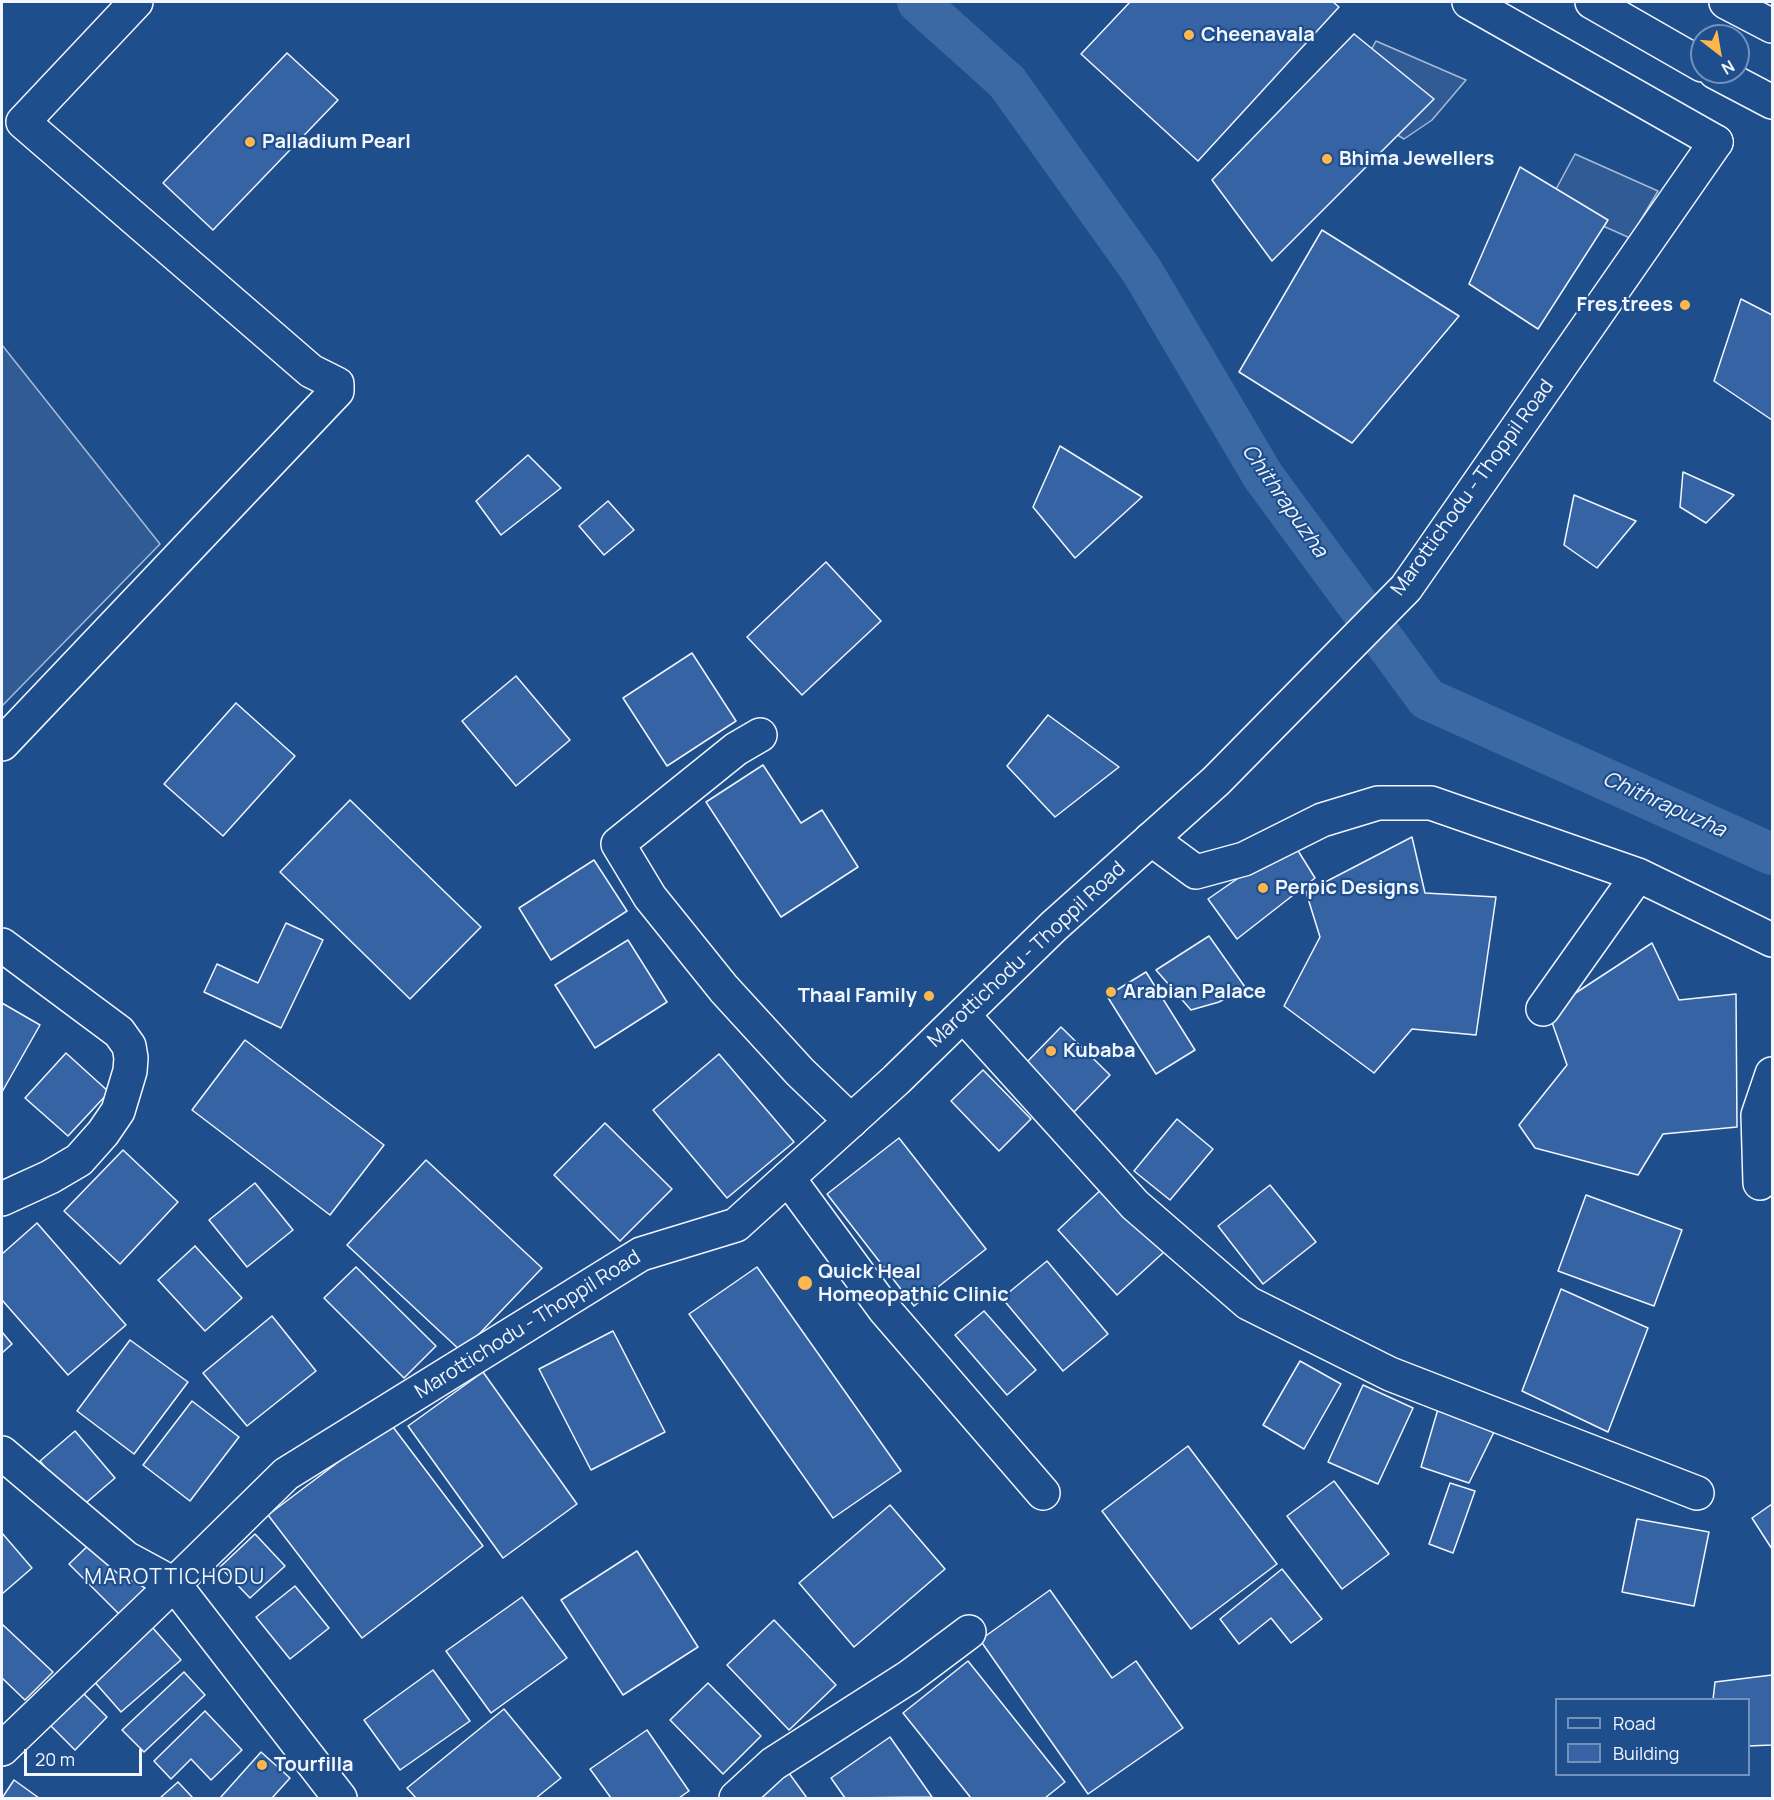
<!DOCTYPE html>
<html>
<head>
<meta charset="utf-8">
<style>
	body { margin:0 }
	#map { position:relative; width:1774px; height:1800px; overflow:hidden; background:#1f4e8c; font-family:Manrope,sans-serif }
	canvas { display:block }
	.frame { position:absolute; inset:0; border:3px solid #f2f6ff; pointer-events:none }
	.legend { position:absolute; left:1555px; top:1698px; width:195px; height:78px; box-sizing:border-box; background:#1f4e8c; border:2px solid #7391ba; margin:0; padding:8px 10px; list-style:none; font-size:18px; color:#f2f6ff }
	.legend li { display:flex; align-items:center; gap:12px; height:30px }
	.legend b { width:30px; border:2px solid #7391ba }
	.north { position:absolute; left:1690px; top:24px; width:60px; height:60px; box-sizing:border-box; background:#1f4e8c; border:2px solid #7391ba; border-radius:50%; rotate:149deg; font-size:16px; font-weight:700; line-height:24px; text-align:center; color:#f2f6ff }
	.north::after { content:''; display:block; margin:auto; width:21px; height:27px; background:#ffb74d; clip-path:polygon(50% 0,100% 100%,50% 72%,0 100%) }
	.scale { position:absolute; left:24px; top:1749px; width:118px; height:27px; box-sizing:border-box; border:3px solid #f2f6ff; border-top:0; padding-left:8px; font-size:18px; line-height:21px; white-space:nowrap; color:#f2f6ff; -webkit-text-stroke:4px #1f4e8c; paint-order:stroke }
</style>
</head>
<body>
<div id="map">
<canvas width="1774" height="1800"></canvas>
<div class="frame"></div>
<ul class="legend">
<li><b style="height:8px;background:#1f4e8c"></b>Road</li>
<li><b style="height:16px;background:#3563a3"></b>Building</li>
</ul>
<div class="north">N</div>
<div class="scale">20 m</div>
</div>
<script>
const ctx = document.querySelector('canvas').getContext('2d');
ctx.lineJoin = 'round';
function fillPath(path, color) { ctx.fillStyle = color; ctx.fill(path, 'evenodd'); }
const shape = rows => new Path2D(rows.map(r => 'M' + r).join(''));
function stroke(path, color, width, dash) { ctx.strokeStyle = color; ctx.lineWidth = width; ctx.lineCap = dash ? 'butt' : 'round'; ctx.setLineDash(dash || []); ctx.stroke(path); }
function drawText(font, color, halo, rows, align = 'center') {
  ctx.font = font + ' Manrope,sans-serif'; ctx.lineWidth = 4.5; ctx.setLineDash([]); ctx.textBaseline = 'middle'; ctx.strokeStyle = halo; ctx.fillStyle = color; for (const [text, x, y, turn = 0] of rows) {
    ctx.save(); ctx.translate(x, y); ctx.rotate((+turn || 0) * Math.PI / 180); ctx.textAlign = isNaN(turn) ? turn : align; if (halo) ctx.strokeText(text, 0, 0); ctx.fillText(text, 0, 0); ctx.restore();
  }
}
const parking = shape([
	[1376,41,1466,80,1432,120,1404,139,1343,101,1376,41],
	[1575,154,1658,191,1630,238,1549,202,1575,154],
	[2,345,160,544,2,706,2,345]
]);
const canal = shape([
	[918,2,1007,82,1142,271,1263,476,1427,699,1772,854]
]);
const building = shape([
	[1130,2,1333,2,1339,7,1198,161,1081,54,1130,2],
	[1354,34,1434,99,1272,261,1212,180,1354,34],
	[287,53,338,100,213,230,163,183,287,53],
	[1520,167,1608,220,1538,329,1469,284,1520,167],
	[1322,230,1459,316,1352,443,1239,372,1322,230],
	[1741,299,1772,315,1772,420,1714,381,1741,299],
	[1060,446,1142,497,1075,558,1033,507,1060,446],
	[528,455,561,488,501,535,476,501,528,455],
	[1683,472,1734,495,1706,523,1680,507,1683,472],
	[1574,495,1636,521,1597,568,1564,545,1574,495],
	[608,501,634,530,604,555,579,526,608,501],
	[826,562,881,621,802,695,747,637,826,562],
	[692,653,736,721,667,766,623,698,692,653],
	[516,676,570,740,516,786,462,721,516,676],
	[236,703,295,756,223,836,164,784,236,703],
	[1048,715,1119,767,1055,817,1007,766,1048,715],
	[763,765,801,823,822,810,858,867,781,917,706,802,763,765],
	[350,800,481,927,410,999,280,872,350,800],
	[1412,837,1425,893,1496,897,1476,1035,1412,1029,1374,1073,1284,1006,1320,937,1306,892,1412,837],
	[1292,841,1315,878,1237,939,1208,899,1292,841],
	[594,860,627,911,551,960,519,908,594,860],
	[286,923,323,940,281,1028,204,992,217,964,258,983,286,923],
	[1209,936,1245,987,1219,1002,1191,1010,1156,970,1209,936],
	[628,940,667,1002,595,1048,555,985,628,940],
	[1652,943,1679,1000,1736,994,1737,1127,1663,1134,1638,1175,1535,1148,1519,1125,1567,1065,1548,1011,1652,943],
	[1146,972,1195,1050,1156,1074,1107,996,1146,972],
	[2,1003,40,1025,2,1092,2,1003],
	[1061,1027,1110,1075,1074,1112,1025,1064,1061,1027],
	[245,1040,384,1145,330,1215,192,1110,245,1040],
	[66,1053,109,1092,68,1136,25,1098,66,1053],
	[719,1054,794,1142,727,1198,653,1110,719,1054],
	[983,1070,1031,1119,999,1151,951,1101,983,1070],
	[1177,1119,1213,1149,1170,1200,1134,1171,1177,1119],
	[605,1123,672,1189,620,1241,554,1175,605,1123],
	[899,1138,986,1249,914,1306,827,1194,899,1138],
	[123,1150,178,1202,120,1264,64,1211,123,1150],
	[426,1160,542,1268,462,1352,347,1245,426,1160],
	[255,1183,293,1230,247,1267,209,1220,255,1183],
	[1270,1185,1316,1242,1263,1284,1218,1226,1270,1185],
	[1105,1186,1164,1252,1117,1295,1058,1230,1105,1186],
	[1586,1195,1682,1230,1654,1306,1558,1271,1586,1195],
	[37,1223,126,1325,68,1375,2,1300,2,1254,37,1223],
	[195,1246,242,1298,205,1331,158,1280,195,1246],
	[1047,1261,1108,1334,1063,1371,1002,1298,1047,1261],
	[356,1267,436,1346,404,1378,324,1298,356,1267],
	[757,1267,901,1471,833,1518,689,1314,757,1267],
	[1561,1289,1648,1328,1608,1432,1522,1391,1561,1289],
	[984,1311,1036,1370,1007,1395,955,1335,984,1311],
	[272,1316,316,1371,247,1426,203,1373,272,1316],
	[613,1331,665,1432,591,1470,539,1369,613,1331],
	[2,1332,12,1344,2,1353,2,1332],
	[130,1340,188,1382,134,1454,77,1411,130,1340],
	[1300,1361,1341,1384,1304,1449,1263,1425,1300,1361],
	[483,1372,577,1504,503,1558,408,1426,483,1372],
	[1363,1385,1413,1408,1378,1484,1328,1462,1363,1385],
	[192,1401,239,1437,190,1501,143,1465,192,1401],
	[1438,1409,1495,1430,1469,1483,1421,1467,1438,1409],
	[390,1423,483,1546,362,1638,268,1515,390,1423],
	[75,1431,115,1478,80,1508,40,1461,75,1431],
	[1188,1446,1277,1564,1191,1629,1102,1511,1188,1446],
	[1334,1481,1389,1554,1342,1589,1287,1516,1334,1481],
	[1450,1483,1475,1491,1453,1553,1429,1544,1450,1483],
	[1772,1504,1772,1549,1752,1518,1772,1504],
	[890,1505,945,1569,854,1647,799,1583,890,1505],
	[1637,1519,1709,1532,1694,1606,1622,1592,1637,1519],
	[2,1533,32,1568,2,1594,2,1533],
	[255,1534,285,1566,250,1598,220,1567,255,1534],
	[96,1538,156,1598,130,1625,69,1564,96,1538],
	[637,1551,698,1647,623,1695,561,1600,637,1551],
	[1282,1569,1322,1619,1291,1643,1271,1618,1239,1644,1220,1619,1282,1569],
	[295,1586,329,1628,290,1659,256,1617,295,1586],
	[1050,1590,1112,1678,1136,1661,1183,1728,1088,1794,980,1640,1050,1590],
	[522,1597,567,1658,491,1713,446,1651,522,1597],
	[774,1620,836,1685,789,1730,727,1665,774,1620],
	[2,1624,53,1672,25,1700,2,1678,2,1624],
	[152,1627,181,1660,121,1712,92,1679,152,1627],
	[968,1661,1065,1782,1045,1798,971,1798,903,1713,968,1661],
	[433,1670,470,1721,400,1770,364,1720,433,1670],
	[184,1672,205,1695,144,1752,122,1730,184,1672],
	[1772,1675,1772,1745,1748,1746,1748,1700,1713,1700,1715,1682,1772,1675],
	[708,1683,761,1736,723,1774,670,1720,708,1683],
	[80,1690,107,1717,75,1750,48,1723,80,1690],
	[504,1709,561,1778,536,1798,416,1798,407,1788,504,1709],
	[205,1711,242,1750,211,1780,191,1759,171,1779,154,1761,205,1711],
	[647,1730,689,1791,679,1798,611,1798,590,1769,647,1730],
	[890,1737,932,1797,845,1798,831,1778,890,1737],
	[261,1752,290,1778,272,1798,220,1798,261,1752],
	[786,1769,807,1798,756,1798,786,1769],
	[14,1780,39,1798,2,1798,14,1780],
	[178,1782,193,1798,160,1798,178,1782]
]);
const minor = shape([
	[1469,2,1716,142],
	[760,735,736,749,618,844,650,897,724,989,800,1072,851,1121],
	[2,744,337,391,337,384,311,371,23,122,136,2],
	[1151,839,1196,872,1244,859,1322,820,1378,803,1431,803,1638,875,1772,940],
	[2,945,119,1032,129,1046,131,1058,130,1071,118,1111,103,1133,79,1160,50,1177,2,1199],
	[1543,1009,1638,875],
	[963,1015,1135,1205,1248,1303,1390,1374,1697,1493],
	[788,1178,885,1310,1043,1493],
	[1760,1183,1758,1115,1772,1074],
	[2,1453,126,1558,174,1584,2,1749],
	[736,1798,773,1764,909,1677,969,1632]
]);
const major = shape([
	[340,1798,174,1584,286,1474,641,1254,736,1225,896,1080,1054,926,1216,781,1406,588,1716,142]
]);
const highway = shape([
	[1592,2,1702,65],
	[1726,2,1772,26],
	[1715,72,1772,102]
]);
const markers = [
	[1189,35,6,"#ffb74d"],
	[250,142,6,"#ffb74d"],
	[1327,159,6,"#ffb74d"],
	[1685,305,6,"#ffb74d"],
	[1263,888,6,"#ffb74d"],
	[1111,992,6,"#ffb74d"],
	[929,996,6,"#ffb74d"],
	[1051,1051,6,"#ffb74d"],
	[805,1283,8,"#ffb74d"],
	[262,1765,6,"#ffb74d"]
];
const poiNames = [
	["Cheenavala",1201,35],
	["Palladium Pearl",262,142],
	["Bhima Jewellers",1339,159],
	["Fres trees",1673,305,"right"],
	["Perpic Designs",1275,888],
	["Arabian Palace",1123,992],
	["Thaal Family",917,996,"right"],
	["Kubaba",1063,1051],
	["Quick Heal",818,1272],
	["Homeopathic Clinic",818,1295],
	["Tourfilla",274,1765]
];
const streetNames = [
	["Marottichodu - Thoppil Road",1473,488,-54],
	["Marottichodu - Thoppil Road",1027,955,-43],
	["Marottichodu - Thoppil Road",528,1325,-32]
];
const waterNames = [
	["Chithrapuzha",1284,501,55],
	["Chithrapuzha",1664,805,24]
];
const neighbourhoodNames = [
	["MAROTTICHODU",175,1578]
];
fillPath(parking, '#305b95');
stroke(parking, '#a8bbd7', 1.5);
stroke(canal, '#3b69a3', 42);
fillPath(building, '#3563a3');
stroke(building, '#f2f6ff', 1.5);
stroke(minor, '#f2f6ff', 36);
stroke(major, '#f2f6ff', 36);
stroke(highway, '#f2f6ff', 36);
stroke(minor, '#1f4e8c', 33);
stroke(major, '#1f4e8c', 33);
stroke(highway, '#1f4e8c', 33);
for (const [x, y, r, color] of markers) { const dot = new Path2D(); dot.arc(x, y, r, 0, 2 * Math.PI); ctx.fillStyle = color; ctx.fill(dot); stroke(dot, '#1f4e8c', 2); }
drawText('bold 20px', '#f2f6ff', '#1f4e8c', poiNames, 'left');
drawText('20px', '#f2f6ff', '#1f4e8c', streetNames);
drawText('italic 21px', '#f2f6ff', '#1f4e8c', waterNames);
ctx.letterSpacing = '1.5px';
drawText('21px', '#f2f6ff', '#1f4e8c', neighbourhoodNames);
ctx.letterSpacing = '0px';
</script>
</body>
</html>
